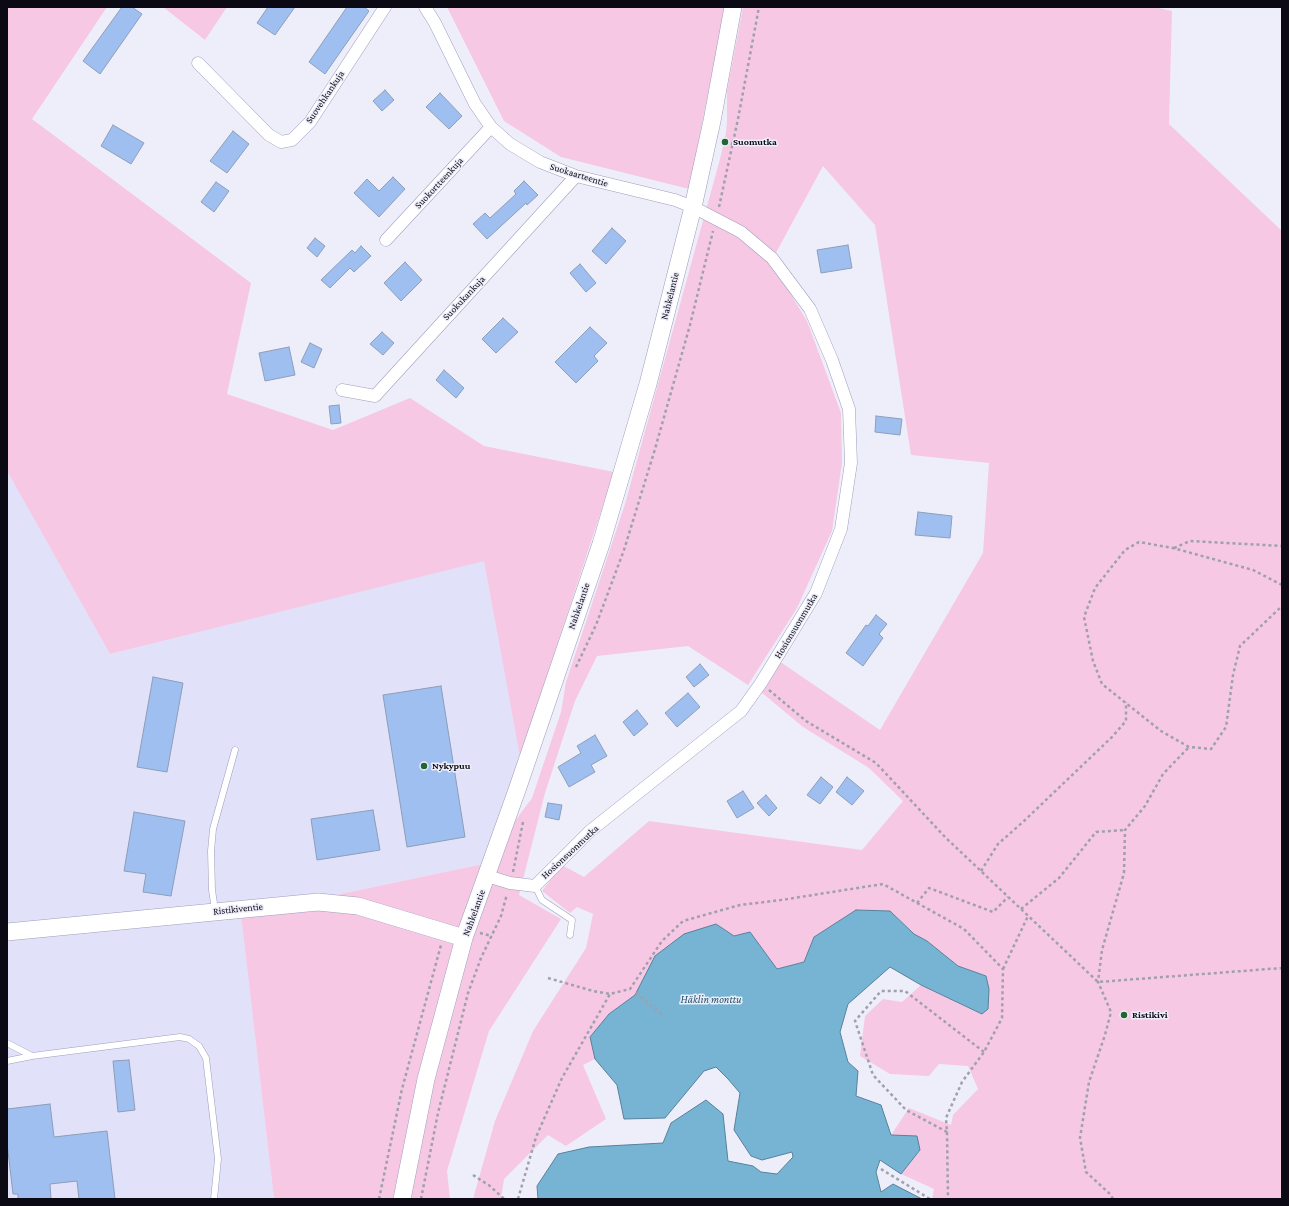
<!DOCTYPE html>
<html>
<head>
<meta charset="utf-8">
<style>
	body { margin:0 }
	#map { position:relative; width:1289px; height:1206px; overflow:hidden; background:#eeeefb; font-family:"Crimson Pro",serif }
	canvas { display:block }
	.frame { position:absolute; inset:0; border:8px solid #0b0a14; pointer-events:none }
</style>
</head>
<body>
<div id="map">
<canvas width="1289" height="1206"></canvas>
<div class="frame"></div>
</div>
<script>
const ctx = document.querySelector('canvas').getContext('2d');
ctx.lineJoin = 'round';
function fillPath(path, color) { ctx.fillStyle = color; ctx.fill(path, 'evenodd'); }
const shape = rows => new Path2D(rows.map(r => 'M' + r).join(''));
function stroke(path, color, width, dash) { ctx.strokeStyle = color; ctx.lineWidth = width; ctx.lineCap = dash ? 'butt' : 'round'; ctx.setLineDash(dash || []); ctx.stroke(path); }
function drawText(font, color, halo, rows, align = 'center') {
  ctx.font = font + ' "Crimson Pro",serif'; ctx.lineWidth = 3; ctx.setLineDash([]); ctx.textBaseline = 'middle'; ctx.strokeStyle = halo; ctx.fillStyle = color; for (const [text, x, y, turn = 0] of rows) {
    ctx.save(); ctx.translate(x, y); ctx.rotate((+turn || 0) * Math.PI / 180); ctx.textAlign = isNaN(turn) ? turn : align; if (halo) ctx.strokeText(text, 0, 0); ctx.fillText(text, 0, 0); ctx.restore();
  }
}
const built = shape([
	[7,471,110,654,484,560,520,757,483,864,241,915,274,1199,7,1199]
]);
const green = shape([
	[7,7,107,7,32,119,251,283,227,394,333,430,410,398,484,446,614,472,520,757,484,561,110,654,7,471],
	[163,7,227,7,205,40],
	[447,7,725,7,689,189,561,157,504,121],
	[743,7,1154,7,1172,11,1169,124,1282,231,1282,1199,932,1199,934,1189,901,1174,920,1151,891,1135,909,1108,951,1125,953,1115,978,1089,968,1066,939,1064,929,1076,890,1074,860,1056,865,1016,883,999,902,1002,921,985,982,1014,986,976,958,966,927,941,914,934,890,911,856,910,814,937,804,962,776,969,750,932,734,936,716,924,656,956,635,995,609,1014,590,1037,595,1059,583,1065,606,1119,566,1146,548,1135,504,1179,501,1199,473,1199,495,1121,533,1031,586,948,593,914,577,907,570,913,542,891,562,865,584,877,649,821,862,850,903,801,869,768,803,727,761,692,779,661,880,730,983,553,989,463,911,455,875,225,823,166,771,262,807,321,841,413,842,463,832,531,797,608,748,685,688,646,597,656,575,701,545,793,519,895,561,919,489,1031,447,1171,450,1199,274,1199,241,915,483,864,532,798,561,712,566,682,625,504,720,159,726,133,727,121,727,91]
]);
const water = shape([
	[856,910,890,911,914,934,927,941,958,966,986,976,989,989,988,1009,982,1014,921,985,890,967,848,1004,840,1032,848,1062,858,1071,856,1096,881,1105,891,1135,917,1136,920,1150,901,1174,880,1160,876,1172,881,1192,893,1184,922,1199,538,1199,537,1186,558,1154,589,1147,663,1143,671,1123,706,1100,723,1114,728,1161,753,1166,761,1172,777,1174,793,1157,792,1152,762,1160,751,1156,734,1130,740,1093,728,1079,716,1067,704,1071,665,1118,624,1119,617,1085,595,1059,590,1037,609,1014,635,995,655,956,684,934,716,924,734,936,750,932,777,969,804,962,814,937,856,910]
]);
const building = shape([
	[122,7,132,7,142,14,100,74,83,61,122,7],
	[268,7,295,7,275,35,257,23,268,7],
	[347,7,364,7,369,11,325,74,309,62,347,7],
	[385,90,394,100,382,111,373,101,385,90],
	[440,93,462,116,449,129,426,107,440,93],
	[113,125,144,143,131,164,101,146,113,125],
	[233,131,249,144,227,173,210,161,233,131],
	[393,177,405,189,379,217,354,193,367,179,379,191,393,177],
	[524,181,538,195,527,205,526,203,487,239,473,224,485,213,490,218,516,194,514,191,524,181],
	[216,182,229,191,214,212,201,202,216,182],
	[612,228,626,241,606,264,592,251,612,228],
	[315,238,325,246,317,257,307,248,315,238],
	[848,245,852,268,821,273,817,250,848,245],
	[361,246,371,256,354,272,350,268,330,288,321,280,352,250,355,253,361,246],
	[405,262,422,280,401,301,384,283,405,262],
	[580,264,596,283,586,292,570,273,580,264],
	[503,318,518,332,496,353,482,339,503,318],
	[590,327,607,343,594,356,598,361,576,383,555,362,590,327],
	[382,332,394,343,383,355,370,344,382,332],
	[310,343,322,349,314,368,301,362,310,343],
	[289,347,295,375,265,381,259,353,289,347],
	[444,370,464,388,456,398,436,380,444,370],
	[339,405,341,423,331,424,329,406,339,405],
	[876,416,902,419,900,435,875,432,876,416],
	[918,512,952,516,950,538,915,535,918,512],
	[876,615,887,624,879,634,883,638,863,666,846,653,866,625,868,626,876,615],
	[700,664,709,675,694,687,686,677,700,664],
	[153,677,183,683,167,772,137,767,153,677],
	[441,686,465,837,407,847,383,695,441,686],
	[688,693,700,707,677,727,665,713,688,693],
	[637,710,648,724,634,736,623,722,637,710],
	[595,735,607,756,591,765,595,772,569,787,558,767,581,753,577,746,595,735],
	[821,777,833,787,820,804,807,795,821,777],
	[847,777,864,791,852,805,836,792,847,777],
	[743,791,754,808,737,818,727,801,743,791],
	[766,795,777,808,769,816,757,803,766,795],
	[548,803,562,805,559,820,545,817,548,803],
	[373,810,380,850,317,860,311,819,373,810],
	[134,812,185,821,171,896,143,892,146,874,124,871,134,812],
	[129,1060,135,1110,118,1112,113,1061,129,1060],
	[50,1104,54,1137,107,1131,115,1199,79,1199,77,1181,50,1184,51,1199,18,1199,18,1194,13,1194,7,1143,7,1109,50,1104]
]);
const path = shape([
	[725,142,733,144],
	[719,207,738,119,759,7],
	[1174,548,1190,541,1282,546],
	[1282,585,1253,570,1173,548,1139,542,1125,550,1095,588,1084,617,1093,661,1102,684,1161,731,1189,747,1211,749,1226,727,1233,675,1240,646,1282,606],
	[576,667,596,625,624,550,655,449,690,325,713,231],
	[769,690,806,721,876,763,945,837,1098,982,1282,968],
	[981,871,998,844,1024,821,1112,737,1126,721,1126,702],
	[513,872,523,822],
	[917,903,929,888,993,912,1008,897],
	[1021,909,1059,878,1096,832,1125,830],
	[480,933,492,936],
	[1003,969,1028,916],
	[548,978,593,991,610,994,630,989,662,941,683,921,740,905,781,900,883,884,964,929,1003,969,1002,1018,984,1052,962,1082,946,1118,947,1133,948,1199],
	[636,993,663,1015],
	[947,1132,906,1110,873,1075,855,1021,881,991,905,991,984,1052],
	[881,1169,930,1199],
	[473,1175,490,1186,504,1199],
	[379,1199,402,1089,441,945],
	[421,1199,438,1113,468,993,481,958,501,916,507,894],
	[518,1199,536,1137,562,1078,610,994],
	[1113,1199,1110,1194,1086,1172,1080,1138,1089,1082,1105,1035,1111,1012,1098,982,1102,950,1124,873,1125,830,1145,806,1163,774,1189,747]
]);
const lane = shape([
	[535,886,542,900,572,920,570,935],
	[215,910,212,890,211,851,213,829,235,750],
	[7,1043,32,1056],
	[7,1061,32,1056,180,1037,189,1039,199,1046,206,1058,218,1159,214,1199]
]);
const street = shape([
	[425,7,435,23,475,104,491,127,510,144,540,162,576,176,675,200,693,207,741,232,772,258,810,309,832,360,849,409,851,463,841,529,816,593,761,683,741,711,590,831,535,886,510,883,487,876],
	[198,63,269,135,281,142,292,140,310,122,385,7],
	[386,240,491,127],
	[342,390,375,396,576,176]
]);
const secondary = shape([
	[7,932,318,902,358,906,464,938],
	[402,1199,426,1079,464,938,517,790,601,544,648,384,693,207,712,121,733,7]
]);
const markers = [
	[725,142,4,"#206633"],
	[424,766,4,"#206633"],
	[1124,1015,4,"#206633"]
];
const streetNames = [
	["Suovehkankuja",325,97,-56],
	["Suokaarteentie",579,175,17],
	["Suokortteenkuja",439,183,-47],
	["Nahkelantie",670,296,-76],
	["Suokukankuja",464,298,-47],
	["Nahkelantie",579,606,-71],
	["Hosionsuonmutka",796,626,-59],
	["Hosionsuonmutka",570,852,-43],
	["Ristikiventie",238,909,-6],
	["Nahkelantie",474,913,-70]
];
const poiNames = [
	["Suomutka",733,142],
	["Nykypuu",432,766],
	["Ristikivi",1132,1015]
];
const waterNames = [
	["Häklin monttu",711,1000]
];
fillPath(built, '#e1e1f9');
fillPath(green, '#f6c8e4');
fillPath(water, '#77b4d3');
stroke(water, '#57819a', 1);
fillPath(building, '#9fbff0');
stroke(building, '#8d9eb9', 1);
stroke(lane, '#9e9ebc', 7);
stroke(street, '#9e9ebc', 13);
stroke(secondary, '#9e9ebc', 18);
stroke(path, '#a0a0ac', 2.5, [3, 3]);
stroke(lane, '#fff', 6);
stroke(street, '#fff', 12);
stroke(secondary, '#fff', 17);
for (const [x, y, r, color] of markers) { const dot = new Path2D(); dot.arc(x, y, r, 0, 2 * Math.PI); ctx.fillStyle = color; ctx.fill(dot); stroke(dot, '#eeeefb', 1.5); }
drawText('10px', '#0b0a14', '#eeeefb', streetNames);
drawText('bold 10px', '#0b0a14', '#eeeefb', poiNames, 'left');
drawText('italic 11px', '#205168', '#eeeefb', waterNames);
</script>
</body>
</html>
